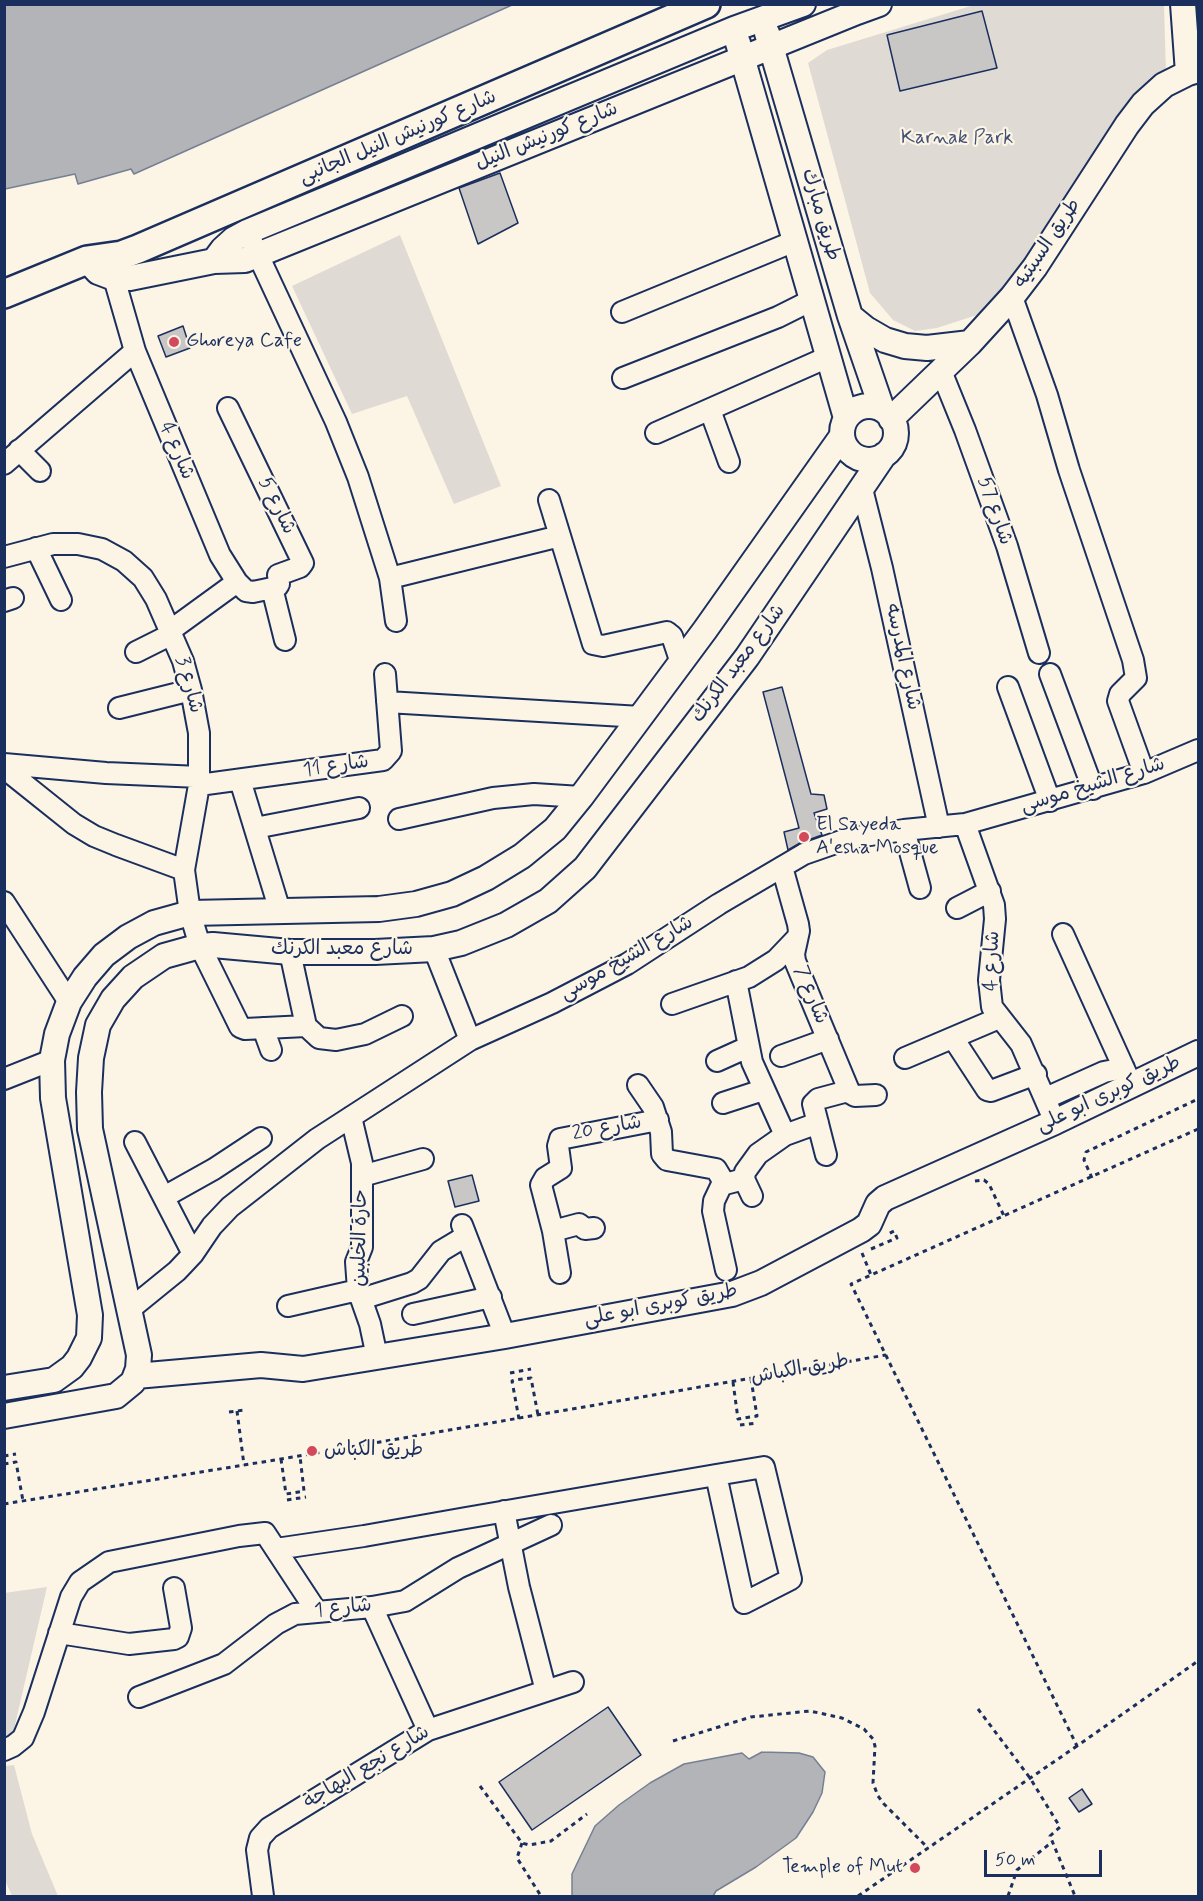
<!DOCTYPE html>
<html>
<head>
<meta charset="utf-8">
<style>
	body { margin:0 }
	#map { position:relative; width:1203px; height:1901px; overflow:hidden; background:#fcf5e5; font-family:Mynerve,sans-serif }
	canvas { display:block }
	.frame { position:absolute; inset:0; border:6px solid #1b2f5e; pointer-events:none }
	.scale { position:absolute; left:984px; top:1850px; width:118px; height:27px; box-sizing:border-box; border:3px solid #1b2f5e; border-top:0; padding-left:8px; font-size:18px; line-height:21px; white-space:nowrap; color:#1b2f5e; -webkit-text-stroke:4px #fcf5e5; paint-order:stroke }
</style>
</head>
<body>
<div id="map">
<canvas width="1203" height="1901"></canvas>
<div class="frame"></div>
<div class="scale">50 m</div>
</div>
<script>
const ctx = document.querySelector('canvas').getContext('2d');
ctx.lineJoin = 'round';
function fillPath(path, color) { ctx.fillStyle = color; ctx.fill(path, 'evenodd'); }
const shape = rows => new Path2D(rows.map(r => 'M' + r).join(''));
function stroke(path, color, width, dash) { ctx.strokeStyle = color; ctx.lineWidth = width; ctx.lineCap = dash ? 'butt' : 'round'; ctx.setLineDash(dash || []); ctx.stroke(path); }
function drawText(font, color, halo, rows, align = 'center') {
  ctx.font = font + ' Mynerve,"Playpen Sans Arabic",sans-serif'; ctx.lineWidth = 4.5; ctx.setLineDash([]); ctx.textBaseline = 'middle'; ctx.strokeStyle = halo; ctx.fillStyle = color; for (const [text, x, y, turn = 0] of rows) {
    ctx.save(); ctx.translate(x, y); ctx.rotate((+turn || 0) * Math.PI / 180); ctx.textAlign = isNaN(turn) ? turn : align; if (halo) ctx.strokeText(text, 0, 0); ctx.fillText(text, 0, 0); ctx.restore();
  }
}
const green = shape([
	[974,5,1164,5,1166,72,1106,136,1002,293,977,315,937,328,915,331,893,320,870,293,808,63,827,50],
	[400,235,501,486,454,504,407,396,352,414,292,286],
	[47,1587,11,1742,4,1743,4,1593],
	[14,1765,32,1834,58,1896,12,1896,5,1880,5,1766]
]);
const water = shape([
	[4,5,5,4,512,5,134,174,131,169,78,184,75,174,5,189,4,5],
	[762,1752,799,1753,813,1757,825,1772,822,1793,813,1812,796,1838,756,1867,716,1891,713,1896,572,1896,572,1874,595,1826,619,1805,650,1783,684,1764,742,1753,749,1759,762,1752]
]);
const building = shape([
	[982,11,997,68,900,91,887,35,982,11],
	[500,173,518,223,478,244,459,188,500,173],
	[183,326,190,348,166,357,158,336,183,326],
	[782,687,811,794,824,795,827,809,814,813,822,835,800,843,788,850,784,832,799,828,763,692,782,687],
	[472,1175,479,1201,455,1207,448,1181,472,1175],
	[608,1707,641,1755,532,1830,499,1782,608,1707],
	[1082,1789,1092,1804,1079,1812,1069,1798,1082,1789]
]);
const path = shape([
	[1198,1129,851,1284,1077,1746,1198,1661],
	[1092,1178,1084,1160,1086,1152,1198,1099],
	[975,1181,984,1180,989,1184,1004,1216],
	[871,1249,897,1238,894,1231,886,1235],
	[862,1253,871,1275],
	[510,1373,531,1369],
	[733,1382,738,1419,757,1416,751,1379],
	[237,1411,244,1465],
	[229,1412,245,1410],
	[519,1419,512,1381,515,1380,531,1378,538,1415],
	[740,1425,757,1423],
	[4,1456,16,1454],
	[281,1459,286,1494,304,1491,300,1456],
	[4,1464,16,1462,23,1501],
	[287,1500,306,1497],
	[4,1504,281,1459,886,1355],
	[978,1709,1030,1778,1060,1827,1050,1836,1075,1896],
	[673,1741,751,1717,810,1711,842,1718,864,1729,873,1739,875,1746,873,1783,878,1796,884,1804,928,1848],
	[480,1786,522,1843,529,1845,551,1841,587,1814],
	[522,1843,517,1858,541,1896],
	[858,1896,1077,1746],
	[1008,1896,1017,1870,1052,1842]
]);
const minor = shape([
	[252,242,336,422,358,477,390,578],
	[114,278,135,351,220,555,237,582,246,591,253,592,277,587,279,584,278,575,300,567,303,563,228,408],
	[1012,297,1047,395,1069,470,1133,660,1136,678,1120,694,1118,701,1144,773],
	[622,312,795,241],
	[941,371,965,430,1007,546,1039,653],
	[623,378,778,317,812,300],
	[710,410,729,462],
	[656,433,828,357],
	[19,450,40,471],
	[4,464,135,351],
	[862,489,882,568,939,827],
	[549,500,593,644,603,646,667,632,672,636,681,663],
	[36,548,61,600],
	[4,557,53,544,78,544,102,549,124,561,143,578,156,599,183,661,191,690,199,733,199,785,184,870,190,913,200,946,240,1027,245,1029,306,1026],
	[272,588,285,640],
	[4,601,13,598],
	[396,621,390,578,560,536],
	[171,630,237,582],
	[136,652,172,634],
	[1050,674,1093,789],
	[1008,687,1050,801],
	[387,702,641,717],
	[119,708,191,690],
	[4,764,106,773,200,777],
	[4,768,74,824,94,836,116,845,184,870],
	[240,780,280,911],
	[199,785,383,760,391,751,385,674],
	[399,819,493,798,534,794,581,797],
	[965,824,994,905,995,919,989,980,992,1007,1021,1044,1055,1122],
	[255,828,359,808],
	[904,830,920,888],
	[782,867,798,924,799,931,794,954,795,961,850,1093,855,1096,876,1095],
	[4,902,69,1002],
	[957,908,990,891],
	[1063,934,1131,1084],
	[434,949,470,1040],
	[290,952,306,1026,319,1038,336,1040,365,1034,402,1016],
	[736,981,752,1062,785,1135],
	[672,1004,749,977,776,960,797,938],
	[263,1028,271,1050],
	[953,1038,987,1090,991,1091,1036,1074],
	[781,1056,828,1039],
	[905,1058,999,1018],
	[717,1061,748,1047],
	[4,1079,52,1060],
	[638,1085,653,1107,661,1132,662,1154,667,1160,716,1169,725,1184,744,1179],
	[1046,1098,1104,1072,1124,1068],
	[723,1103,763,1090],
	[351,1117,362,1163,362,1247,356,1262,358,1290,370,1324,377,1357],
	[135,1142,193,1254],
	[826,1155,813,1104,818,1099,848,1091],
	[362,1176,423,1159],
	[723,1182,714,1201,713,1211,726,1270],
	[752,1196,744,1179,745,1172,758,1154,785,1135,818,1123],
	[164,1197,214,1169,261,1138],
	[462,1225,505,1336],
	[553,1231,579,1224,585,1229,594,1228],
	[560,1273,553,1231,541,1185,545,1178,561,1168,558,1146,560,1139,658,1120],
	[361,1299,412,1283,419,1279,441,1251,466,1236],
	[288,1306,358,1290],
	[129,1310,177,1271,193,1254,212,1226,230,1207,317,1139,470,1040,552,1003,627,964,719,904,804,854,850,838,904,830,965,824,1144,773,1198,750],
	[413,1314,491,1297],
	[504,1511,519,1587,546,1691],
	[276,1549,364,1536,466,1518,716,1475,764,1467,791,1579,744,1603,716,1475],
	[372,1607,428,1730],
	[59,1633,129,1644,174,1639,178,1637,181,1628,174,1588],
	[139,1697,224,1664,276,1624,295,1614,372,1607,405,1601,458,1568,551,1525],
	[4,1750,13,1746,23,1738,34,1712,71,1597,80,1582,109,1562,239,1536,265,1533,317,1612],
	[263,1896,257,1850,260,1838,269,1828,428,1730,573,1682]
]);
const tertiary = shape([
	[1183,4,1188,73],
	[767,33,850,316,882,409],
	[738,43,846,418],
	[87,260,98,272,114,278,130,278,214,261,245,260,857,12,879,4],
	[214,261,223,249,234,239,247,232,734,29,803,4],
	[850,316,866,329,885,340,905,346,927,348,970,343],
	'842 433a27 27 0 1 1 54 0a27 27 0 1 1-54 0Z',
	[891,419,970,343,1012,297,1035,267,1127,125,1143,104,1164,85,1188,73,1198,70],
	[136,1376,261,1365,303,1369,505,1336,732,1294,761,1283,861,1230,869,1224,878,1204,885,1198,1055,1122,1198,1053],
	[4,1388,54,1380,72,1367,79,1358,89,1338,90,1315,53,1098,52,1060,57,1034,69,1002,85,977,104,955,128,937,154,923,190,913,379,909,416,904,452,894,486,878,522,856,555,829,581,797,705,630,842,436],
	[4,1416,116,1396,133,1382,138,1369,139,1355,90,1129,89,1092,91,1058,98,1025,113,999,133,977,164,956,200,946,213,945,290,952,375,952,434,949,461,943,506,925,548,901,585,868,747,657,884,455]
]);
const secondary = shape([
	[4,294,87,260,122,255,138,249,706,4]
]);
const markers = [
	[174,342,6,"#d1495b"],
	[804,837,6,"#d1495b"],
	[312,1451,6,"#d1495b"],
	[915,1868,6,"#d1495b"]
];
const streetNames = [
	["شارع كورنيش النيل",547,137,-22],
	["شارع كورنيش النيل الجانبى",398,138,-23],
	["طريق مبارك",820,215,74],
	["طريق السبتيه",1048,244,-56],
	["شارع 4",176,451,67],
	["شارع 5",276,506,64],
	["شارع 57",994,511,71],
	["شارع المدرسه",902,657,78],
	["شارع معبد الكرنك",739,664,-53],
	["شارع 3",188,685,75],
	["شارع 11",336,767,-8],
	["شارع الشيخ موسى",1093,786,-17],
	["شارع معبد الكرنك",342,950],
	["شارع الشيخ موسى",627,959,-30],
	["شارع 4",993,961,-88],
	["شارع 7",810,995,68],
	["طريق كوبرى ابو على",1109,1095,-25],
	["شارع 20",607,1129,-10],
	["حارة الخلبين",361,1238,-89],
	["طريق كوبرى ابو على",661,1306,-11],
	["طريق الكباش",800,1370,-10],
	["شارع 1",343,1609,-6],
	["شارع نجع البهاجة",367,1768,-31]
];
const parkNames = [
	["Karnak Park",957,139]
];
const poiNames = [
	["Ghoreya Cafe",186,342],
	["El Sayeda",816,826],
	["A'esha Mosque",816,849],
	["طريق الكباش",324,1451],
	["Temple of Mut",903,1868,"right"]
];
fillPath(green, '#dfdbd4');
fillPath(water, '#b2b4b8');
stroke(water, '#767f94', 1.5);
fillPath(building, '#c8c7c6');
stroke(building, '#1b2f5e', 1.5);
stroke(minor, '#1b2f5e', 24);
stroke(tertiary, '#1b2f5e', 28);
stroke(secondary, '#1b2f5e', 32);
stroke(path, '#1b2f5e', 3, [4.5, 4.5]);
stroke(minor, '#fcf5e5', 20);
stroke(tertiary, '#fcf5e5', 24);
stroke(secondary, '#fcf5e5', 27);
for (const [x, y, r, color] of markers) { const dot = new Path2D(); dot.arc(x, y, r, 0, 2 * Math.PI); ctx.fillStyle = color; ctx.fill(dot); stroke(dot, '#fcf5e5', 2); }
drawText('20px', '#1b2f5e', '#fcf5e5', streetNames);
drawText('20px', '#425176', '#fcf5e5', parkNames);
drawText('20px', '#1b2f5e', '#fcf5e5', poiNames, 'left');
</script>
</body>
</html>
